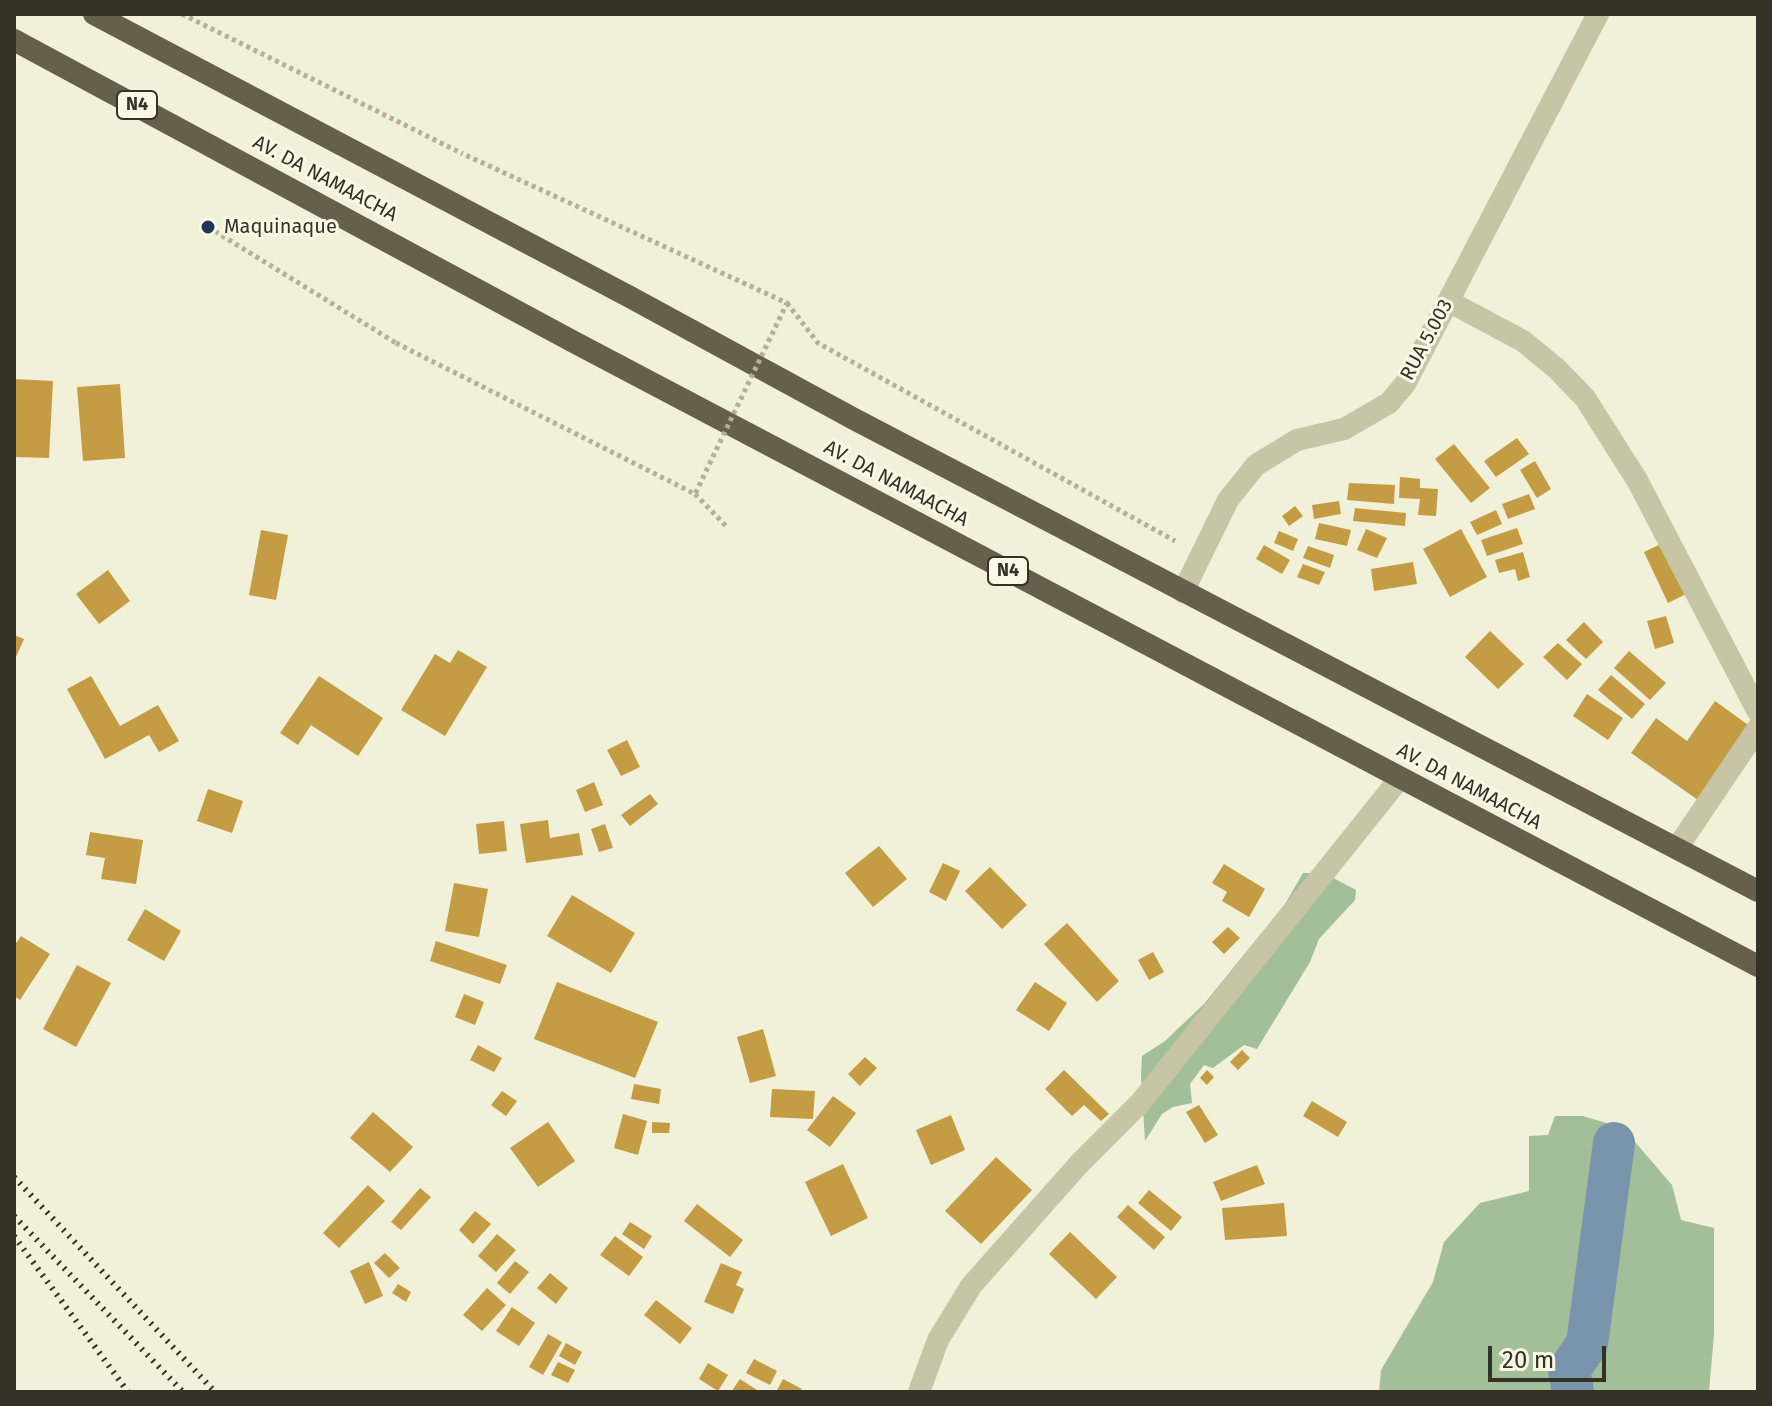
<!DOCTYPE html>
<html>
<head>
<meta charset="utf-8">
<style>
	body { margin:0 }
	#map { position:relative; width:1772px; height:1406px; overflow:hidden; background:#f1f0d9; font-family:"Fira Sans",sans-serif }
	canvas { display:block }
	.frame { position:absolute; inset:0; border:16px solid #343126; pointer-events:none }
	.scale { position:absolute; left:1488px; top:1346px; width:118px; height:36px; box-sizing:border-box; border:4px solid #343126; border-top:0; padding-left:10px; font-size:24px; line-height:28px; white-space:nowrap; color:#343126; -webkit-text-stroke:6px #f9f8e5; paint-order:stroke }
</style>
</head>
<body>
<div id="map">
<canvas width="1772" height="1406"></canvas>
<div class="frame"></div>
<div class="scale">20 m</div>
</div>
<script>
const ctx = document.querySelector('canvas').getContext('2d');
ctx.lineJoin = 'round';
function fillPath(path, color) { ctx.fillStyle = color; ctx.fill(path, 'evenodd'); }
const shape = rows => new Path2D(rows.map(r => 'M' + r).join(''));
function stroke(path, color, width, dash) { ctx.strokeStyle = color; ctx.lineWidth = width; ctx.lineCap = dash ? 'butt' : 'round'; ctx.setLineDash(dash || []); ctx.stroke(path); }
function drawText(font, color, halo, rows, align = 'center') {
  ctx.font = font + ' "Fira Sans",sans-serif'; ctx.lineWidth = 6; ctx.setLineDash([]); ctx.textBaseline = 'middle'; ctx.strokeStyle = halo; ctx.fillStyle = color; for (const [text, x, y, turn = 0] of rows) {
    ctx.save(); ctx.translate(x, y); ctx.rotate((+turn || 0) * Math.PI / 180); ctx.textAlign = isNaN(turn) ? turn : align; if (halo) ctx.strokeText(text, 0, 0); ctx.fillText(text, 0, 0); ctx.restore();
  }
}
const green = shape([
	[1303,873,1324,873,1356,890,1355,900,1319,939,1310,962,1257,1049,1244,1045,1213,1068,1204,1065,1190,1084,1192,1103,1173,1107,1162,1114,1145,1141,1141,1076,1142,1056,1165,1041,1204,1004,1285,904],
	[1555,1116,1583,1116,1623,1128,1672,1185,1681,1220,1714,1228,1714,1334,1709,1392,1379,1392,1381,1370,1433,1282,1444,1242,1480,1203,1529,1191,1529,1136,1548,1135]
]);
const canal = shape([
	[1573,1392,1569,1370,1587,1344,1614,1143]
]);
const building = shape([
	[14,379,53,381,49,458,14,457],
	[120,384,125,458,83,461,77,387],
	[1517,438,1529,454,1496,477,1484,461],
	[1454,444,1490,488,1471,503,1435,459],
	[1535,461,1551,489,1537,498,1520,470],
	[1400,477,1420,479,1420,488,1438,489,1436,516,1418,515,1420,499,1399,498],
	[1349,483,1395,485,1394,504,1347,500],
	[1529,494,1535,509,1508,519,1502,504],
	[1339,501,1341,514,1314,519,1312,505],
	[1295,506,1303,516,1289,526,1282,516],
	[1355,508,1406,513,1405,526,1353,521],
	[1496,510,1502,524,1477,535,1470,522],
	[1319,523,1351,530,1347,546,1315,539],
	[1517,528,1523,544,1487,556,1481,540],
	[1366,529,1387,538,1377,558,1357,550],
	[1461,529,1487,577,1450,597,1423,549],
	[261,530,288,535,276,600,249,595],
	[1279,531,1298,539,1293,551,1274,543],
	[1663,543,1688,593,1668,603,1644,552],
	[1264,545,1290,560,1282,574,1256,559],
	[1308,546,1334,555,1330,568,1303,558],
	[1523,552,1530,577,1518,581,1515,569,1499,573,1495,560],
	[1413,562,1417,584,1374,591,1371,569],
	[1303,564,1325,572,1319,585,1297,577],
	[108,570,130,601,99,624,76,594],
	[1666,616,1674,643,1655,649,1647,621],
	[1584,622,1603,642,1586,659,1566,640],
	[1490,631,1524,664,1498,689,1465,657],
	[14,635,24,639,16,657,14,656],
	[1558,643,1582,664,1567,680,1543,657],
	[458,650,487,667,445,736,401,710,435,654,450,663],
	[1629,651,1666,683,1650,700,1614,668],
	[1611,675,1645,704,1632,719,1598,690],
	[91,676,120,726,158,705,179,741,159,752,149,735,105,759,67,689],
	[319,676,383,718,358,756,311,725,298,745,280,733],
	[1587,694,1623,718,1608,740,1573,716],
	[1715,701,1751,727,1698,800,1631,753,1656,718,1687,741],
	[627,740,640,767,621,776,607,750],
	[594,782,603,805,585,812,576,790],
	[208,789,243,801,232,833,197,821],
	[650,794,658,804,630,826,621,815],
	[548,820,550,838,579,833,583,855,526,863,520,824],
	[504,821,507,851,479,854,476,824],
	[605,824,613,848,599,852,591,829],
	[90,832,143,840,136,884,101,879,105,858,86,855],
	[879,846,907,879,873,907,845,873],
	[943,863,960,871,946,901,929,892],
	[1224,864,1265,889,1249,917,1222,901,1227,892,1212,883],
	[990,867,1027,905,1002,929,965,891],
	[454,883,488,889,479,937,445,931],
	[572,895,635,933,611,973,547,936],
	[145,909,181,931,164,961,127,940],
	[1067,923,1119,981,1097,1002,1044,944],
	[1228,927,1240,938,1224,954,1212,942],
	[21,936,50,954,20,1000,14,996,14,946],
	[436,941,507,965,500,984,430,961],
	[1153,952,1164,972,1149,980,1138,960],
	[77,965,111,983,76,1047,43,1029],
	[557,982,658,1022,635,1078,534,1039],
	[1035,982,1067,1003,1049,1031,1016,1010],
	[464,994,484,1002,475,1025,455,1017],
	[763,1029,776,1076,750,1083,737,1037],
	[478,1045,502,1058,494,1072,470,1060],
	[1242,1050,1250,1058,1238,1070,1230,1062],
	[865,1057,877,1068,860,1086,848,1074],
	[1064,1070,1109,1114,1101,1121,1084,1105,1072,1116,1045,1089],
	[1207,1070,1214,1077,1207,1085,1200,1078],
	[634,1084,661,1089,659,1104,631,1099],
	[772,1089,815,1091,813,1119,770,1117],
	[502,1091,517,1101,506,1116,491,1105],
	[833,1096,856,1113,830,1147,807,1130],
	[1312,1101,1347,1122,1338,1137,1303,1116],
	[1199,1105,1218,1135,1205,1143,1186,1112],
	[373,1112,413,1147,390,1172,350,1138],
	[623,1114,647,1121,638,1155,614,1148],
	[951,1115,965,1150,931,1165,916,1130],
	[548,1122,575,1161,538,1187,510,1148],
	[652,1122,670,1123,669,1133,652,1133],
	[996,1157,1032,1190,981,1244,945,1211],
	[843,1164,868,1218,831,1236,805,1182],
	[1257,1165,1265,1184,1221,1201,1213,1182],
	[368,1185,385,1201,339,1248,323,1233],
	[420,1188,431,1197,401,1230,391,1222],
	[1149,1190,1182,1217,1171,1231,1138,1203],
	[1284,1203,1287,1236,1225,1240,1222,1208],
	[697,1204,743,1240,730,1257,684,1221],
	[1128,1205,1165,1237,1154,1250,1117,1217],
	[475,1211,491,1224,473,1244,459,1230],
	[630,1222,652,1236,644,1249,622,1234],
	[1070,1232,1117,1277,1096,1299,1049,1254],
	[497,1234,516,1250,496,1272,478,1256],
	[615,1236,643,1257,629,1276,600,1255],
	[385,1253,400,1268,389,1278,374,1263],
	[515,1261,529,1272,510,1294,497,1283],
	[369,1262,383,1296,365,1304,350,1271],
	[721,1263,742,1272,736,1285,744,1289,733,1314,704,1302],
	[550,1273,568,1288,556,1304,537,1288],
	[398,1284,411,1292,406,1302,392,1293],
	[487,1288,506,1305,482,1331,463,1315],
	[656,1300,692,1328,680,1344,644,1315],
	[512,1307,535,1323,519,1346,496,1331],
	[548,1334,562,1342,543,1375,529,1367],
	[566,1343,582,1352,575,1365,559,1356],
	[754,1359,777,1371,770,1385,746,1373],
	[558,1362,575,1370,568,1383,551,1375],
	[708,1363,728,1375,718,1391,699,1379],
	[740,1379,760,1392,731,1392],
	[783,1379,802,1389,800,1392,776,1392]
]);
const path = shape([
	[182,14,461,153],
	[208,227,396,343],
	[787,303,818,343,1175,541],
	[695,494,727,527]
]);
const minor = shape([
	[1448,301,1523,341,1557,369,1585,398,1637,480,1758,712],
	[1183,592,1228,500,1256,465,1297,440,1344,429,1389,403,1405,384,1598,14],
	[1677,848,1758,728],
	[919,1392,938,1340,971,1286,1079,1164,1140,1103,1400,778]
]);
const trunk = shape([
	[94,14,630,297,854,419,1758,891],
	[14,40,572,341,1758,966]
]);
const rail = shape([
	[14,1177,215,1392],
	[14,1216,183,1392],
	[14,1236,128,1392]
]);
const pathBridge = shape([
	[396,343,695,494,787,303,461,153]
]);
const markers = [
	[208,227,8,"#1d3855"]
];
const shields = [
	[137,105,40],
	[1008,571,40]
];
const shieldNames = [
	["N4",137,105],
	["N4",1008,571]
];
const streetNames = [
	["AV. DA NAMAACHA",325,179,28],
	["RUA 5.003",1427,340,-62],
	["AV. DA NAMAACHA",896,484,28],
	["AV. DA NAMAACHA",1469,787,28]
];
const poiNames = [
	["Maquinaque",224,227]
];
fillPath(green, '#a2bf9a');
stroke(canal, '#7994ad', 42);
fillPath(building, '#c49c44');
stroke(path, '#b4b090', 5, [4, 4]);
stroke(minor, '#c8c5a6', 22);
stroke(trunk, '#665f4b', 22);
stroke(rail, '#343126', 6, [2, 6]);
stroke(pathBridge, '#b4b090', 5, [4, 4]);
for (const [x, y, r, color] of markers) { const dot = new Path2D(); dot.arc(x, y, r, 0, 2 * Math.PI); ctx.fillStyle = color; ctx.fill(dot); stroke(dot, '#f9f8e5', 3); }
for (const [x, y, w] of shields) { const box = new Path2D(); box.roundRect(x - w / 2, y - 14, w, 28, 6); ctx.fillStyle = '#f9f8e5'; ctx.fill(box); stroke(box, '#343126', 2); }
drawText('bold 18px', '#343126', null, shieldNames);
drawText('20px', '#343126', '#f9f8e5', streetNames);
drawText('20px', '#343126', '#f9f8e5', poiNames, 'left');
</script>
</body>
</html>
